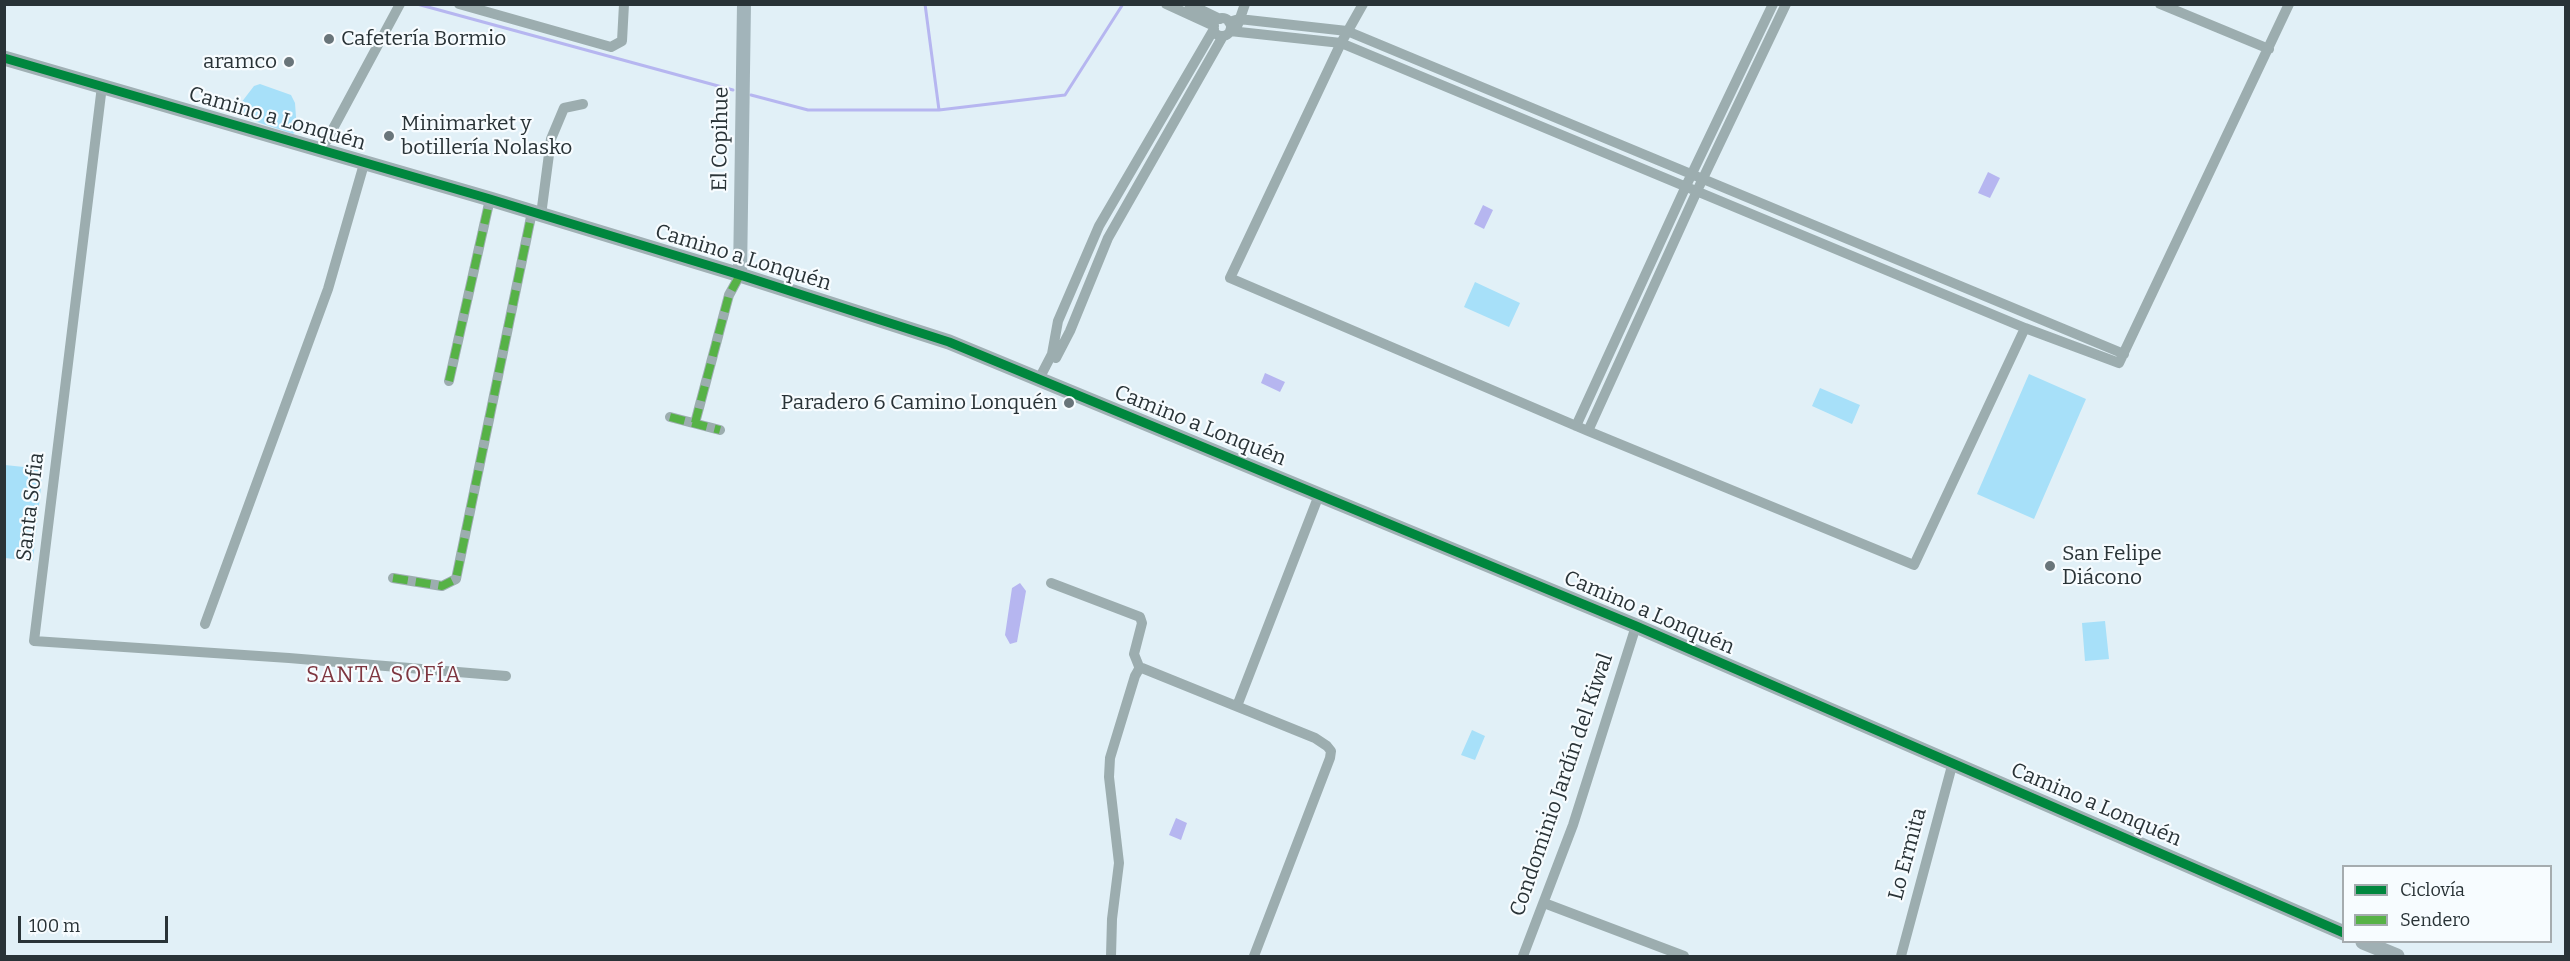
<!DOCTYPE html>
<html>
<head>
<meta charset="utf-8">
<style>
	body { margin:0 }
	#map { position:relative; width:2570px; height:961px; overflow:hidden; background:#e1f0f7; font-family:Bitter,serif }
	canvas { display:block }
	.frame { position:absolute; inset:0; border:6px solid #293337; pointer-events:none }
	.legend { position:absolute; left:2342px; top:865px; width:210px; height:78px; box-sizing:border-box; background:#f7fcff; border:2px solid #a5acaf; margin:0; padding:8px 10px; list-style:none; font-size:18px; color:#293337 }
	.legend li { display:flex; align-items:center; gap:12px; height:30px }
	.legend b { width:30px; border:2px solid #a5acaf }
	.scale { position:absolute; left:18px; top:916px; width:150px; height:27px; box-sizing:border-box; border:3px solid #293337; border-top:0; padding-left:8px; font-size:18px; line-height:21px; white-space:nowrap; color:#293337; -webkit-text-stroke:4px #f7fcff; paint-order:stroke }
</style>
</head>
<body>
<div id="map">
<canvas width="2570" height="961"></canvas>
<div class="frame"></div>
<ul class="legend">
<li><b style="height:8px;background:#00873e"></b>Ciclovía</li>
<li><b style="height:8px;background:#56b246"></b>Sendero</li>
</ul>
<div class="scale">100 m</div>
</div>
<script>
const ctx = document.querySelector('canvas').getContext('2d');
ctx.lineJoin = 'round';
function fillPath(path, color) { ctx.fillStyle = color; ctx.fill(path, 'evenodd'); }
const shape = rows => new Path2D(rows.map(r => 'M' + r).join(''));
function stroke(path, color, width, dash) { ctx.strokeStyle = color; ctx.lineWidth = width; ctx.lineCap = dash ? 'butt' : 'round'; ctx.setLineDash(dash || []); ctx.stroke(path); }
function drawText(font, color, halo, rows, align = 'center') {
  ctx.font = font + ' Bitter,serif'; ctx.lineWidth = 4.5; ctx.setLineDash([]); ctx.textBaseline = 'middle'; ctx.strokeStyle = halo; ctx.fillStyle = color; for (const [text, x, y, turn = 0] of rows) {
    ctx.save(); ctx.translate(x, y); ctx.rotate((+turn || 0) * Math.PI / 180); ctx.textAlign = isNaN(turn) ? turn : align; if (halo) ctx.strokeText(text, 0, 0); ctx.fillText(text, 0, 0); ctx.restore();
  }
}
const green = shape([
	[260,84,291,95,295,103,297,131,293,134,236,115,234,112,254,86],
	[1475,282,1520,303,1509,327,1464,307],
	[2029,374,2086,399,2034,519,1977,494],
	[1820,388,1860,405,1852,424,1812,406],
	[5,465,43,469,33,561,5,558],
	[2105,621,2109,659,2085,661,2082,623],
	[1472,730,1485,736,1475,760,1461,755]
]);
const water = shape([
	[1988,172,2000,178,1990,198,1978,193],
	[1483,205,1493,210,1484,229,1474,224],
	[1265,373,1285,382,1280,392,1261,383],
	[1020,583,1026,591,1017,642,1010,644,1005,635,1012,588],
	[1176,818,1187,823,1181,840,1169,835]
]);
const stream = shape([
	[417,4,733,90],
	[925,4,939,110],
	[751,95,808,110,939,110,1065,95,1123,4]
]);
const minor = shape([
	[459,4,611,47,622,41,624,4],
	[1166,4,1214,26],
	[1189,4,1220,19],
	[1363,4,1341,43,1230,278,1588,431,1914,565,2025,328],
	[2160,4,2269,49],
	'1213 27a9 9 0 1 1 18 0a9 9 0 1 1-18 0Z',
	[1229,22,1239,19,1347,31,2124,354],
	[1238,24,1245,4],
	[1230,31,1341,43,2025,328,2119,363,2289,4],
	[102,86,34,641,289,658,506,676],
	[321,151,400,4],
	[541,215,551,139,564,108,583,104],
	[1056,358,1070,331,1108,238,1223,36],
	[1039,379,1052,354,1058,321,1099,226,1214,29],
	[449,381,490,199],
	[670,417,720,430],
	[695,423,729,295,740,275],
	[1576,426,1686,186,1773,4],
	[1588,431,1697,191,1786,4],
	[393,578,442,586,456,579,532,212],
	[1051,583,1140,617,1142,623,1134,654,1140,669],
	[205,624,328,289,364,164],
	[1237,706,1319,495],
	[1544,903,1684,956],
	[1111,956,1112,919,1119,863,1109,777,1110,758,1135,676,1139,669,1142,668,1315,738,1327,746,1331,751,1330,758,1254,956],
	[1523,956,1573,825,1636,626],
	[1901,956,1953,762]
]);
const secondary = shape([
	[740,275,744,4]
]);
const primary = shape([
	[4,58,490,199,740,275,949,342,1636,626,2344,933],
	[2363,942,2397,956]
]);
const quiet = shape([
	[449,381,490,199],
	[670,417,720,430],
	[695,423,729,295,740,275],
	[393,578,442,586,456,579,532,212]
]);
const cycleway = shape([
	[4,58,490,199,740,275,949,342,1636,626,2344,933]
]);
const markers = [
	[329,39,6,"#69757a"],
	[289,62,6,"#69757a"],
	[389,136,6,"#69757a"],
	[1069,403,6,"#69757a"],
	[2050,566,6,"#69757a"]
];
const poiNames = [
	["Cafetería Bormio",341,39],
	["aramco",277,62,"right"],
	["Minimarket y",401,124],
	["botillería Nolasko",401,148],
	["Paradero 6 Camino Lonquén",1057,403,"right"],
	["San Felipe",2062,554],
	["Diácono",2062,578]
];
const streetNames = [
	["Camino a Lonquén",277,119,16],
	["El Copihue",721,139,-89],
	["Camino a Lonquén",743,258,17],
	["Camino a Lonquén",1200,426,22],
	["Santa Sofia",31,507,-83],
	["Camino a Lonquén",1649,613,23],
	["Condominio Jardín del Kiwal",1562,785,-71],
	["Camino a Lonquén",2096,805,23],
	["Lo Ermita",1908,854,-75]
];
const neighbourhoodNames = [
	["SANTA SOFÍA",384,676]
];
fillPath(green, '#a7e0f9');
fillPath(water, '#b6b6f0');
stroke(stream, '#b6b6f0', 3);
stroke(minor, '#9cadaf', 10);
stroke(secondary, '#a2b4ba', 14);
stroke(primary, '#a0b0b4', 15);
stroke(quiet, '#56b246', 8, [15, 8]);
stroke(cycleway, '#00873e', 9);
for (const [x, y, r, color] of markers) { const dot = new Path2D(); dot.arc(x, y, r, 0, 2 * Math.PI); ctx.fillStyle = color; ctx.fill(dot); stroke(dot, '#f7fcff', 2); }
drawText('21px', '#293337', '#f7fcff', poiNames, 'left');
drawText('21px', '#293337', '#f7fcff', streetNames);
ctx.letterSpacing = '1.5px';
drawText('22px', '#7e3640', '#f7fcff', neighbourhoodNames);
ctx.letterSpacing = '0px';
</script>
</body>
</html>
